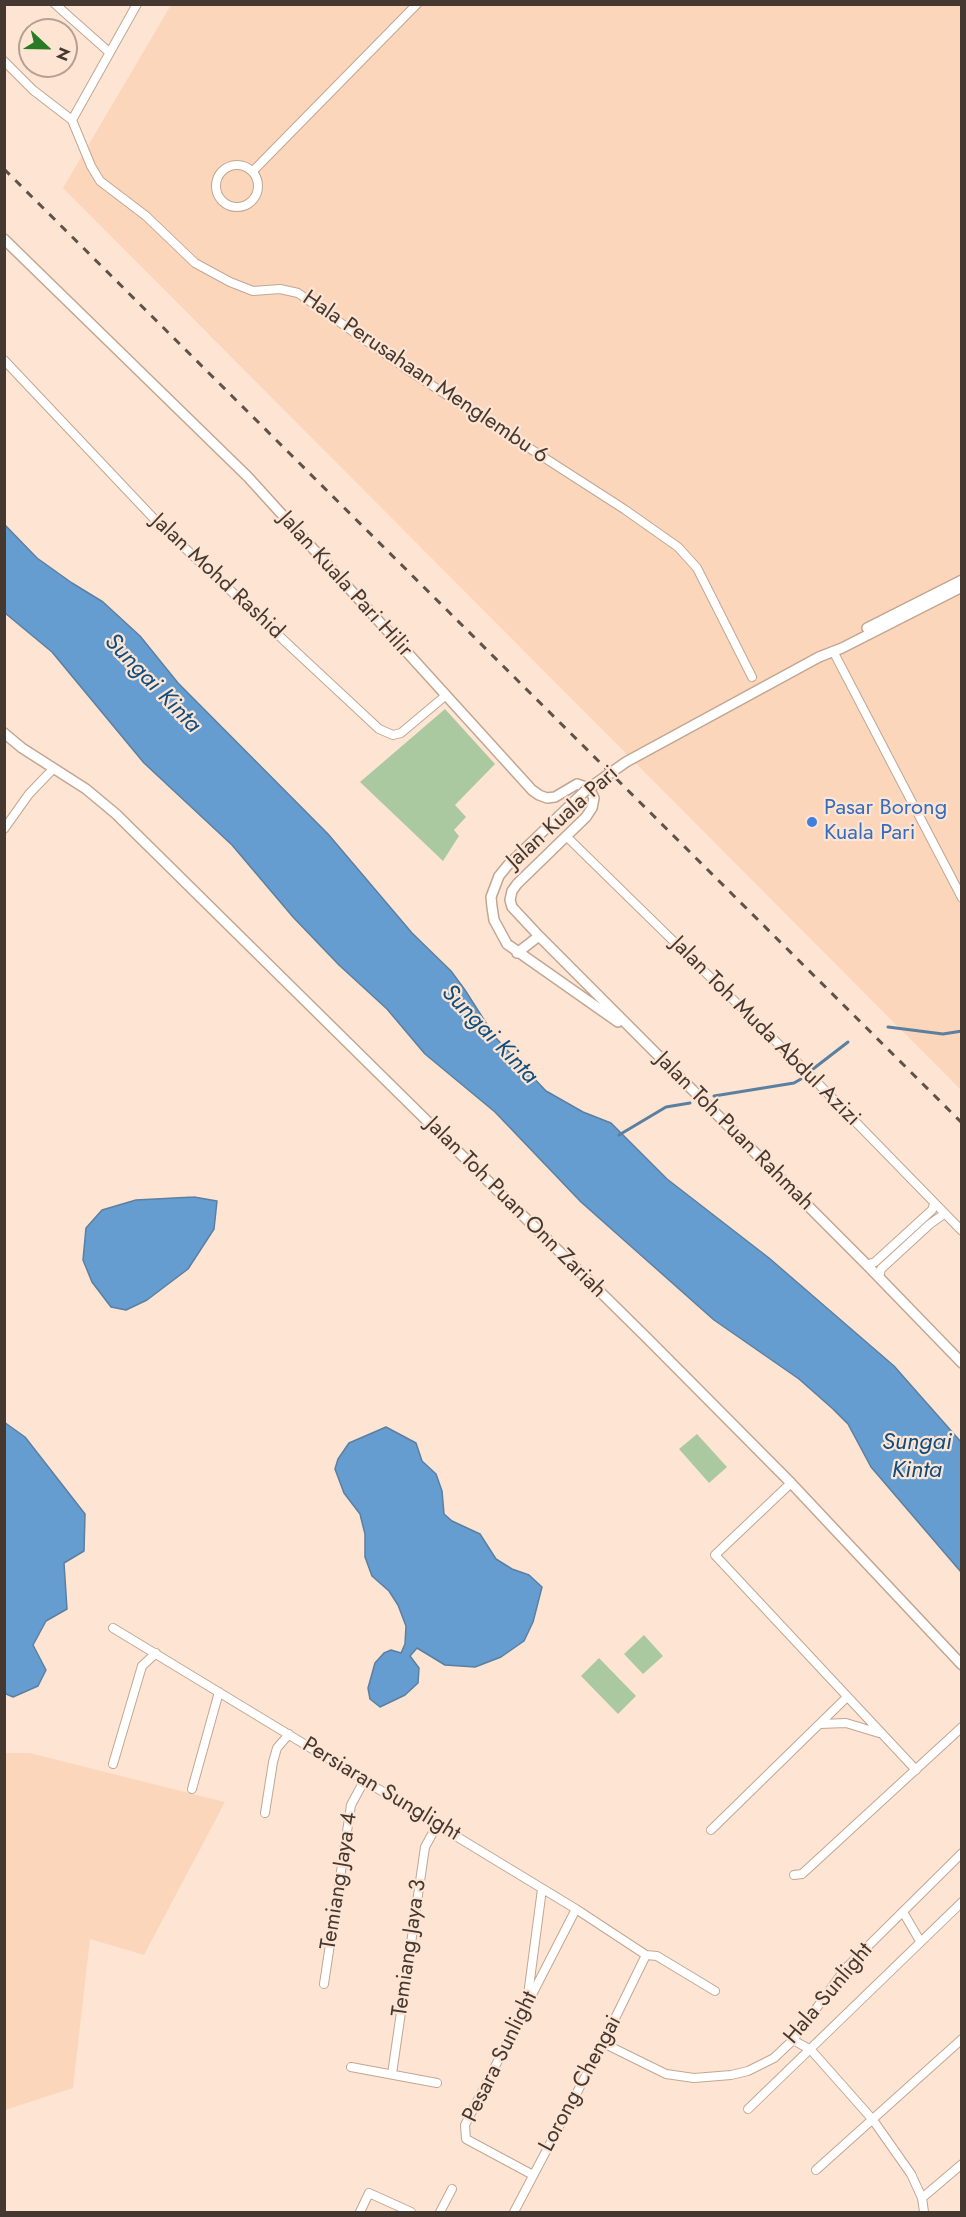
<!DOCTYPE html>
<html>
<head>
<meta charset="utf-8">
<style>
	body { margin:0 }
	#map { position:relative; width:966px; height:2217px; overflow:hidden; background:#fee5d3; font-family:Jost,sans-serif }
	canvas { display:block }
	.frame { position:absolute; inset:0; border:6px solid #443830; pointer-events:none }
	.north { position:absolute; left:18px; top:18px; width:60px; height:60px; box-sizing:border-box; background:#fee5d3; border:2px solid #b4a092; border-radius:50%; rotate:112deg; font-size:16px; font-weight:700; line-height:24px; text-align:center; color:#443830 }
	.north::after { content:''; display:block; margin:auto; width:21px; height:27px; background:#297a24; clip-path:polygon(50% 0,100% 100%,50% 72%,0 100%) }
</style>
</head>
<body>
<div id="map">
<canvas width="966" height="2217"></canvas>
<div class="frame"></div>
<div class="north">N</div>
</div>
<script>
const ctx = document.querySelector('canvas').getContext('2d');
ctx.lineJoin = 'round';
function fillPath(path, color) { ctx.fillStyle = color; ctx.fill(path, 'evenodd'); }
const shape = rows => new Path2D(rows.map(r => 'M' + r).join(''));
function stroke(path, color, width, dash) { ctx.strokeStyle = color; ctx.lineWidth = width; ctx.lineCap = dash ? 'butt' : 'round'; ctx.setLineDash(dash || []); ctx.stroke(path); }
function drawText(font, color, halo, rows, align = 'center') {
  ctx.font = font + ' Jost,sans-serif'; ctx.lineWidth = 4.5; ctx.setLineDash([]); ctx.textBaseline = 'middle'; ctx.strokeStyle = halo; ctx.fillStyle = color; for (const [text, x, y, turn = 0] of rows) {
    ctx.save(); ctx.translate(x, y); ctx.rotate((+turn || 0) * Math.PI / 180); ctx.textAlign = isNaN(turn) ? turn : align; if (halo) ctx.strokeText(text, 0, 0); ctx.fillText(text, 0, 0); ctx.restore();
  }
}
const built = shape([
	[171,5,961,5,961,1090,63,188],
	[5,1753,30,1753,225,1802,144,1955,90,1939,73,2088,5,2110]
]);
const green = shape([
	[445,709,495,764,455,805,466,817,454,830,459,836,443,861,360,782],
	[697,1434,727,1467,709,1483,679,1449],
	[644,1635,663,1656,643,1674,624,1654],
	[599,1658,636,1696,618,1714,581,1676]
]);
const water = shape([
	[5,525,37,558,72,583,103,602,140,636,178,683,328,834,412,933,451,971,465,990,495,1037,546,1091,583,1112,611,1123,667,1179,769,1258,894,1366,961,1442,961,1572,871,1467,848,1424,833,1409,799,1379,714,1320,581,1202,495,1112,425,1054,387,1009,339,965,293,917,232,845,144,763,52,652,5,613,5,525],
	[194,1197,217,1201,214,1229,188,1269,147,1300,126,1310,111,1307,92,1282,83,1260,86,1228,102,1210,136,1200,194,1197],
	[4,1422,25,1437,85,1514,84,1551,64,1563,67,1609,46,1621,33,1645,46,1670,38,1686,13,1697,4,1693,4,1422],
	[386,1427,416,1443,422,1461,436,1474,442,1491,444,1514,452,1521,480,1534,496,1559,512,1569,529,1575,542,1587,533,1622,524,1641,501,1657,475,1667,445,1665,417,1648,410,1656,419,1668,418,1683,405,1695,380,1707,370,1699,368,1688,375,1663,384,1653,391,1650,401,1653,405,1644,406,1626,398,1605,389,1591,372,1576,365,1557,365,1534,360,1514,344,1493,335,1469,338,1459,349,1443,386,1427]
]);
const stream = shape([
	[888,1027,943,1034,962,1031],
	[813,1069,848,1042],
	[714,1096,794,1083,801,1079],
	[619,1135,666,1107,690,1103]
]);
const minor = shape([
	[55,4,109,52],
	[4,61,33,90,72,120],
	[72,120,91,166,100,181,146,216,195,263,230,282,253,291,280,289,298,293,408,370,624,509,678,547,697,568,752,677],
	[72,120,137,4],
	'216 186a21 21 0 1 1 42 0a21 21 0 1 1-42 0Z',
	[253,171,417,4],
	[4,360,158,523,379,729,393,735,401,733,445,696],
	[833,651,962,898],
	[4,829,29,794,53,769],
	[566,836,802,1067,962,1231],
	[867,1265,875,1262,932,1210,934,1204],
	[879,1277,881,1269,930,1224,944,1214],
	[791,1483,715,1555,916,1770],
	[113,1628,576,1909,646,1955],
	[820,1724,846,1723,879,1733],
	[113,1764,142,1666,156,1653],
	[192,1789,219,1692],
	[265,1813,273,1762,277,1748,289,1734],
	[711,1830,847,1697],
	[794,1875,802,1874,962,1727],
	[903,1912,920,1941],
	[646,1955,657,1956,715,1991],
	[324,1984,351,1805,364,1781],
	[528,1995,542,1889],
	[793,2040,811,2050,873,2120,911,2174,922,2198,924,2212],
	[603,2043,666,2074,694,2078,731,2075,748,2071,774,2058,793,2040,846,1968,962,1853],
	[351,2067,437,2083],
	[392,2074,425,1847,437,1825],
	[748,2109,962,1902],
	[816,2170,962,2039],
	[533,2175,466,2139,465,2125,576,1909],
	[922,2198,962,2164],
	[360,2212,369,2193,411,2212],
	[440,2212,452,2189],
	[514,2212,603,2043,646,1955]
]);
const tertiary = shape([
	[4,239,248,477,532,790,539,795,547,798,555,797,577,784,589,788,594,798,592,808,586,817,517,884,512,891,510,900,512,907,539,936,867,1265,962,1363],
	[867,628,962,580],
	[819,657,842,648,962,587],
	[4,733,22,748,86,789,116,814,648,1339,791,1483,962,1665],
	[507,944,618,1022],
	[517,953,539,936]
]);
const rail = shape([
	[4,169,962,1123]
]);
const tertiaryBridge = shape([
	[507,944,494,920,492,907,491,897,499,876,508,865,585,791,626,762,819,657]
]);
const markers = [
	[812,822,6,"#3f7fe0"]
];
const streetNames = [
	["Hala Perusahaan Menglembu 6",425,378,34],
	["Jalan Mohd Rashid",217,577,43],
	["Jalan Kuala Pari Hilir",345,585,48],
	["Jalan Kuala Pari",563,818,-42],
	["Jalan Toh Muda Abdul Azizi",765,1032,45],
	["Jalan Toh Puan Rahmah",734,1132,45],
	["Jalan Toh Puan Onn Zariah",515,1208,45],
	["Persiaran Sunglight",381,1790,31],
	["Temiang Jaya 4",340,1881,-81],
	["Temiang Jaya 3",410,1948,-82],
	["Hala Sunlight",829,1994,-50],
	["Pesara Sunlight",501,2057,-64],
	["Lorong Chengai",581,2084,-62]
];
const shopNames = [
	["Pasar Borong",824,809],
	["Kuala Pari",824,834]
];
const waterNames = [
	["Sungai Kinta",152,684,46],
	["Sungai Kinta",489,1035,46],
	["Sungai",917,1443],
	["Kinta",917,1471]
];
fillPath(built, '#fbd6bb');
fillPath(green, '#abc9a0');
fillPath(water, '#659dd1');
stroke(water, '#5b7fa1', 1.5);
stroke(stream, '#5b7fa1', 3);
stroke(minor, '#c3a691', 10);
stroke(tertiary, '#c3a691', 12);
stroke(minor, '#fff', 8);
stroke(tertiary, '#fff', 9);
stroke(rail, '#605248', 3, [8, 8]);
stroke(tertiaryBridge, '#c3a691', 12, []);
stroke(tertiaryBridge, '#fff', 9);
for (const [x, y, r, color] of markers) { const dot = new Path2D(); dot.arc(x, y, r, 0, 2 * Math.PI); ctx.fillStyle = color; ctx.fill(dot); stroke(dot, '#fee5d3', 2); }
drawText('22px', '#443830', '#fee5d3', streetNames);
drawText('22px', '#366cbe', '#fee5d3', shopNames, 'left');
drawText('italic 24px', '#0e4d7f', '#fee5d3', waterNames);
</script>
</body>
</html>
